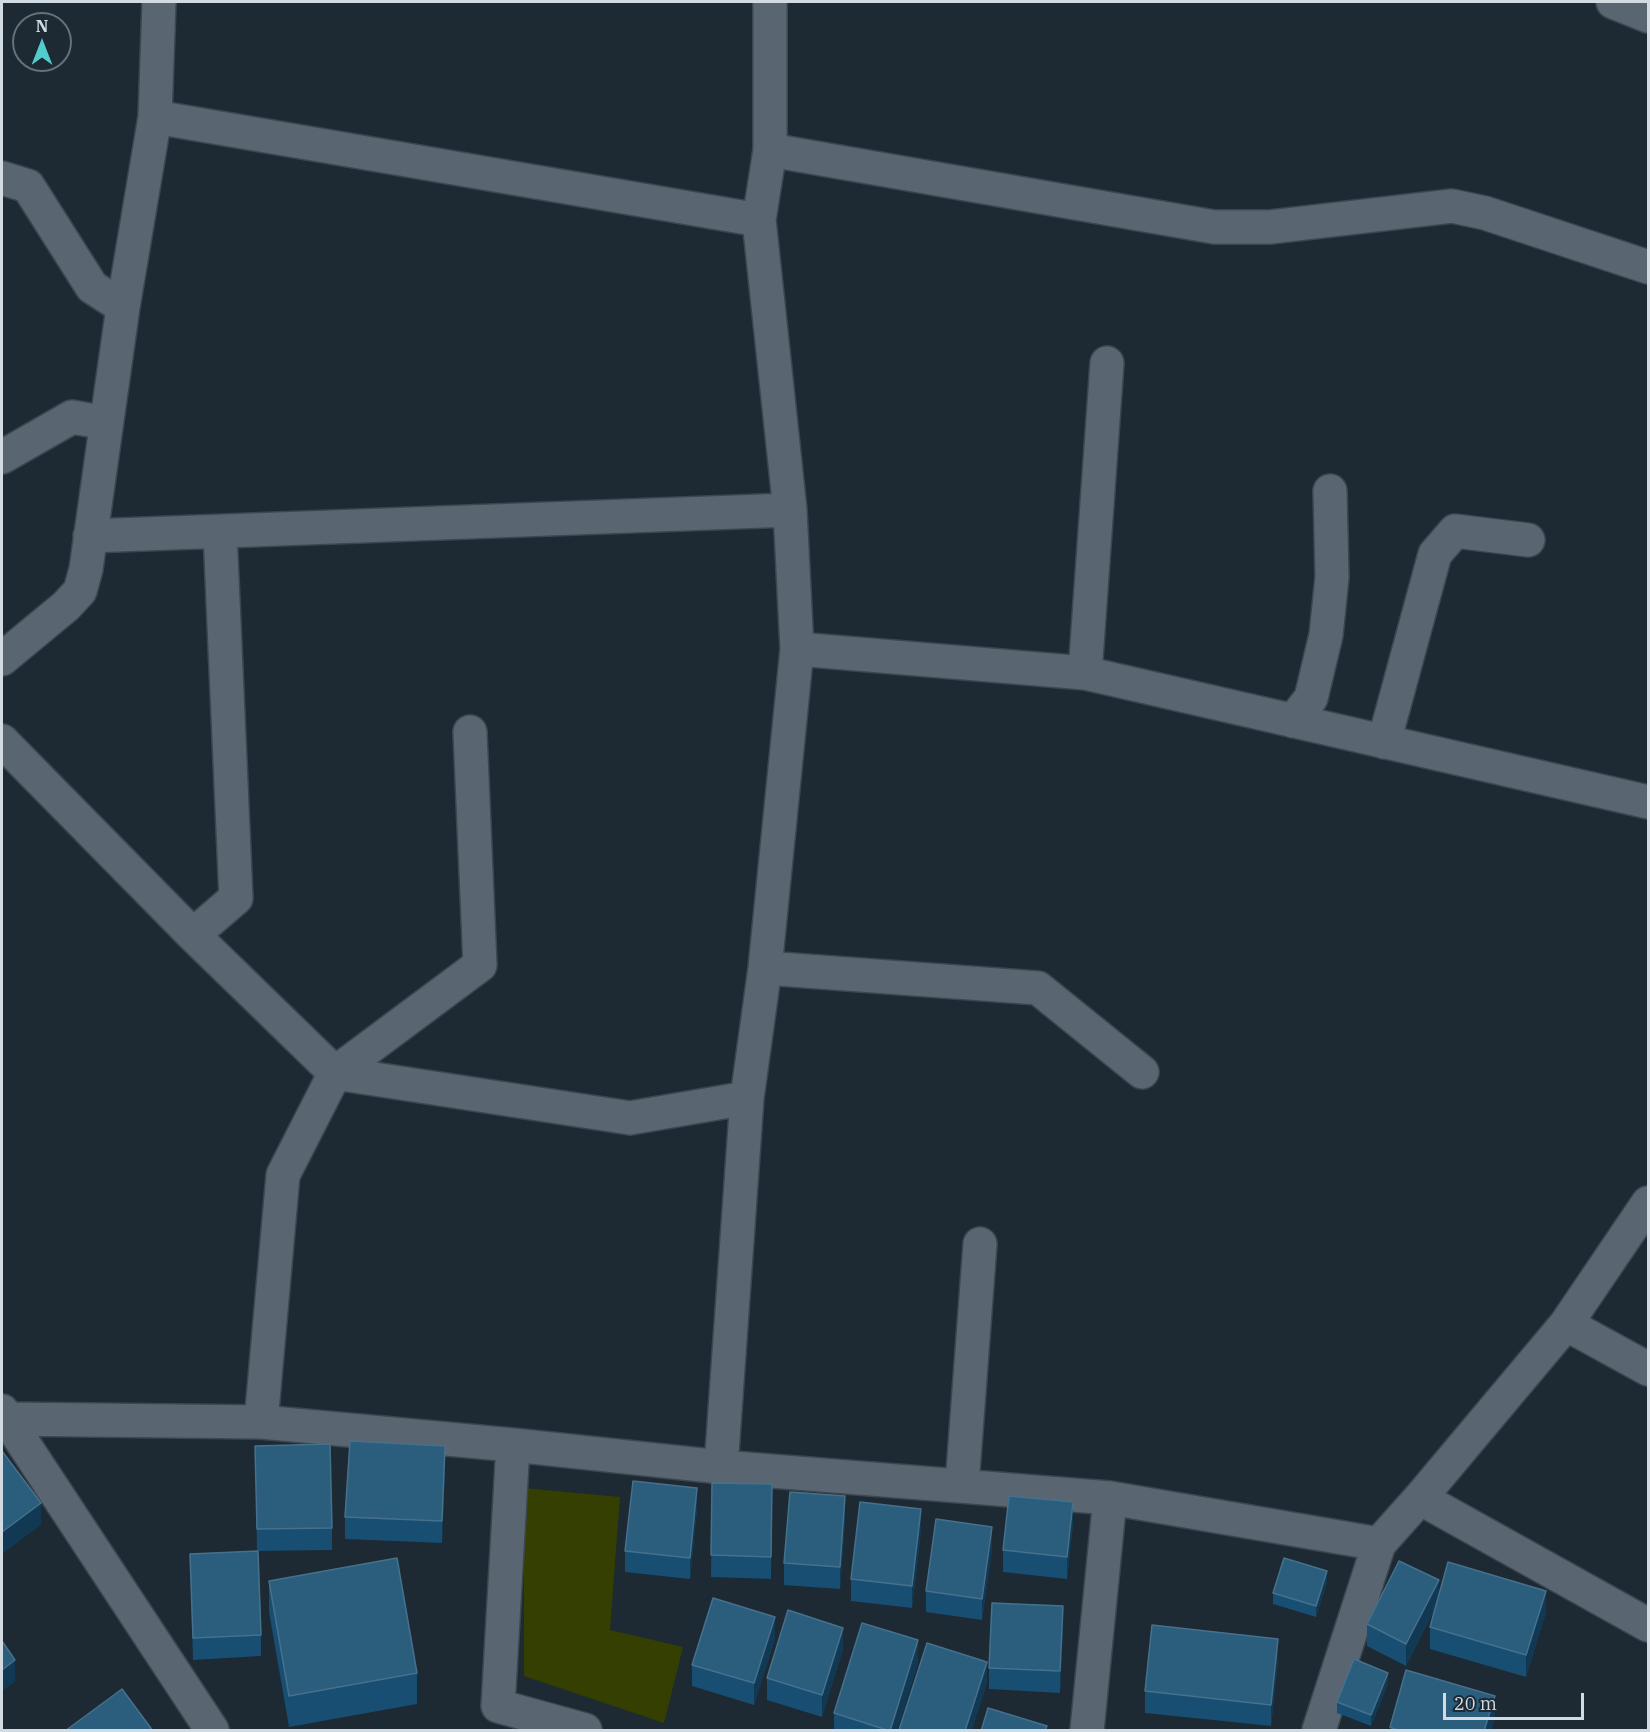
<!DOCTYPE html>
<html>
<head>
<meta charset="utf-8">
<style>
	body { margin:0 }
	#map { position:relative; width:1650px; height:1732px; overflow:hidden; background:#1d2933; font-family:"IBM Plex Serif",serif }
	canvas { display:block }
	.frame { position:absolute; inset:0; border:3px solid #d3dbe2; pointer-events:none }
	.north { position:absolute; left:12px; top:12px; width:60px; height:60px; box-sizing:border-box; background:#1d2933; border:2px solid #667079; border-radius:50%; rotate:0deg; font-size:16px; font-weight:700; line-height:24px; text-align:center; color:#d3dbe2 }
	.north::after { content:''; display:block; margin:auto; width:21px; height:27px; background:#52cdce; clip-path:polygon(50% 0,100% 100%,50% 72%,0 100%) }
	.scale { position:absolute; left:1443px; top:1693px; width:141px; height:27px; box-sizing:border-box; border:3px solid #d3dbe2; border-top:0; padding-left:8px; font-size:18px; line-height:21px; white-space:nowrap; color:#d3dbe2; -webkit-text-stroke:4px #1d2933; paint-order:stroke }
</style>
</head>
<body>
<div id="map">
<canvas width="1650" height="1732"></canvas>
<div class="frame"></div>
<div class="north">N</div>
<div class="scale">20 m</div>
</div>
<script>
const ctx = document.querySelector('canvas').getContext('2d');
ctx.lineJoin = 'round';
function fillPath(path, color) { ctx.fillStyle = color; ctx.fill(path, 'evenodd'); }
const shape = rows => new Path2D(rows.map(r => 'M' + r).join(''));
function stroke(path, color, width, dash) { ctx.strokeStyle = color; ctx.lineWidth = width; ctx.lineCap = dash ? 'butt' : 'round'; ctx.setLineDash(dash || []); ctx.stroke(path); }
const green = shape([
	[524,1488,620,1497,610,1630,683,1647,664,1723,524,1676]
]);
const minor = shape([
	[1613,2,1648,16],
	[155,117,759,220],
	[770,150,1214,227,1270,227,1452,206,1485,213,1648,267],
	[2,178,28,186,92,287,123,307],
	[2,457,72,417,106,423],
	[90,536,790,510],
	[797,649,1085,673,1648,802],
	[2,659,66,606,80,591,86,569,123,307,155,117,159,2],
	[1085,673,1107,363],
	[1293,721,1311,698,1326,635,1332,577,1330,491],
	[2,741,193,935,335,1073,630,1118,747,1098],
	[1384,742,1435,554,1455,531,1528,540],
	[193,935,236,898,220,532],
	[765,968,1038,988,1142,1072],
	[1566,1324,1648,1369],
	[2,1411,212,1730],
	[2,1421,6,1419,261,1422,513,1445,721,1467,1110,1498,1379,1544],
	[261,1422,283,1175,335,1073,480,965,470,732],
	[513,1445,498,1706,585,1730],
	[721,1467,747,1098,765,968,797,649,790,510,759,220,770,150,770,2],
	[962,1485,980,1244],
	[1420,1498,1648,1625],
	[1087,1730,1110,1498],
	[1319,1730,1379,1544,1420,1498,1566,1324,1648,1203]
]);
const wall = shape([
	[255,1446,332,1528,332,1550,257,1551],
	[445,1468,442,1543,345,1539,345,1517],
	[712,1483,772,1484,771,1579,711,1577],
	[697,1509,690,1579,625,1572,625,1551],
	[845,1518,840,1589,784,1585,784,1563],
	[1073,1524,1067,1579,1003,1572,1003,1550],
	[921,1531,912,1608,851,1601,851,1579],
	[992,1549,982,1620,926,1612,926,1591],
	[190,1554,261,1635,261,1656,193,1660],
	[269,1581,417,1673,417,1704,289,1727,269,1612],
	[1327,1582,1316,1617,1273,1604,1273,1593],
	[1439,1596,1546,1612,1526,1677,1430,1649,1430,1627,1434,1611,1406,1666,1367,1646,1367,1624],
	[1063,1628,1060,1693,989,1689,989,1668],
	[775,1639,754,1705,692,1686,692,1665],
	[843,1649,822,1717,767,1700,767,1678],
	[1278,1660,1271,1726,1145,1713,1145,1691],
	[918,1662,897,1731,834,1731,834,1713],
	[1388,1684,1371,1726,1337,1713,1337,1702],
	[1495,1718,1491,1731,1390,1731,1390,1727]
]);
const shadedWall = shape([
	[445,1446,445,1468,442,1543,442,1521],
	[697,1488,697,1509,690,1579,690,1558],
	[845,1496,845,1518,840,1589,840,1567],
	[1073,1502,1073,1524,1067,1579,1067,1557],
	[41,1503,41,1525,2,1554,2,1532],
	[921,1509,921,1531,912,1608,912,1586],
	[992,1527,992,1549,982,1620,982,1599],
	[1327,1571,1327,1582,1316,1617,1316,1606],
	[1439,1580,1439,1602,1406,1666,1406,1644],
	[1546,1591,1546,1612,1526,1677,1526,1655],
	[1063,1606,1063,1628,1060,1693,1060,1671],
	[775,1617,775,1639,754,1705,754,1683],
	[843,1628,843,1649,822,1717,822,1695],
	[1278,1639,1278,1660,1271,1726,1271,1705],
	[918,1640,918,1662,897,1731,890,1731],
	[15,1660,15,1682,2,1691,2,1670],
	[987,1662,987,1684,972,1731,965,1731],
	[1388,1673,1388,1684,1371,1726,1371,1715],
	[1495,1696,1495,1718,1491,1731,1484,1731]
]);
const building = shape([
	[350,1441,445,1446,442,1521,345,1517,350,1441],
	[330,1444,332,1528,257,1529,255,1446,330,1444],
	[2,1451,41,1503,2,1532,2,1451],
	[633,1481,697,1488,690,1558,625,1551,633,1481],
	[712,1483,772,1484,771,1557,711,1555,712,1483],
	[790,1492,845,1496,840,1567,784,1563,790,1492],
	[1009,1496,1073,1502,1067,1557,1003,1550,1009,1496],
	[860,1502,921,1509,912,1586,851,1579,860,1502],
	[936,1519,992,1527,982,1599,926,1591,936,1519],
	[258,1551,261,1635,193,1638,190,1554,258,1551],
	[397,1558,417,1673,289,1696,269,1581,397,1558],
	[1284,1558,1327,1571,1316,1606,1273,1593,1284,1558],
	[1399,1561,1439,1580,1406,1644,1367,1624,1399,1561],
	[1448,1562,1546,1591,1526,1655,1430,1627,1448,1562],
	[713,1598,775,1617,754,1683,692,1665,713,1598],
	[992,1603,1063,1606,1060,1671,989,1668,992,1603],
	[788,1610,843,1628,822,1695,767,1678,788,1610],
	[862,1623,918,1640,890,1731,834,1713,862,1623],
	[1152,1625,1278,1639,1271,1705,1145,1691,1152,1625],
	[2,1641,15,1660,2,1670,2,1641],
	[927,1643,987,1662,965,1731,899,1730,927,1643],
	[1354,1659,1388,1673,1371,1715,1337,1702,1354,1659],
	[1406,1670,1495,1696,1484,1731,1400,1731,1390,1727,1406,1670],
	[122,1689,153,1731,65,1731,122,1689],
	[988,1708,1047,1726,1045,1731,981,1731,988,1708]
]);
fillPath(green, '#353f01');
stroke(minor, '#3c464e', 36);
stroke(minor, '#596672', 33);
fillPath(wall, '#174e71');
fillPath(shadedWall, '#113953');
fillPath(building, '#2b5d7d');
stroke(building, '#46718d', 1.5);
</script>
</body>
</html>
